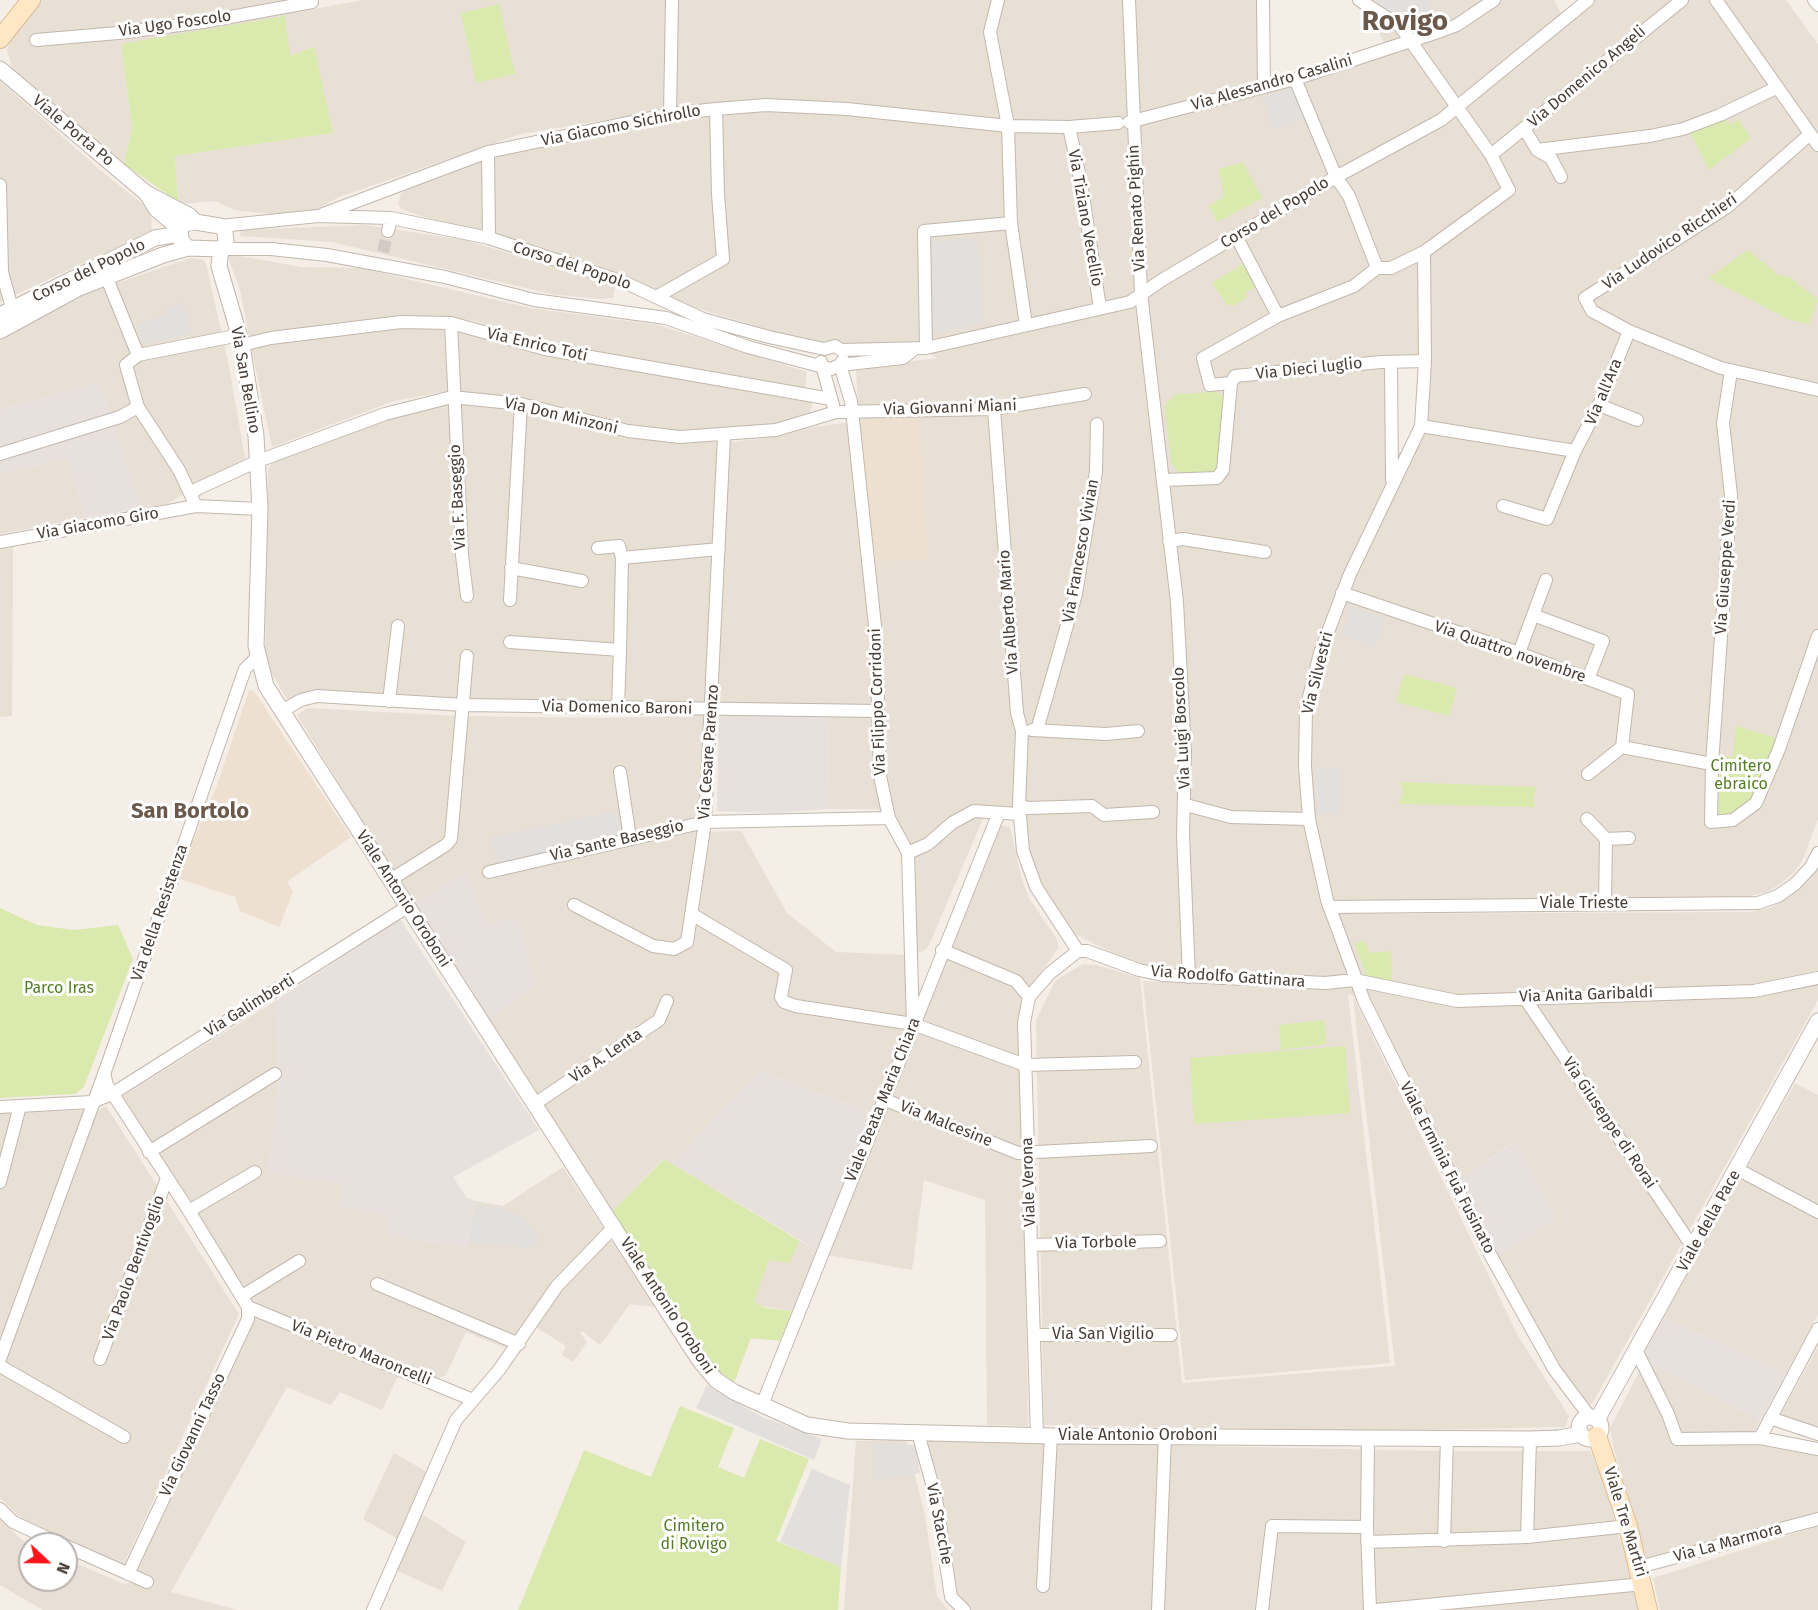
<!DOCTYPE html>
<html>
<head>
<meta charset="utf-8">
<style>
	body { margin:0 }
	#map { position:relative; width:1818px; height:1610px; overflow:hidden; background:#f4eee7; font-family:"Fira Sans",sans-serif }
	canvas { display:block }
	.north { position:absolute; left:18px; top:1532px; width:60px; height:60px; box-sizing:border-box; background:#fff; border:2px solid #b6b1af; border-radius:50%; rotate:112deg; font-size:16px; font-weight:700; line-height:24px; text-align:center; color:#483d36 }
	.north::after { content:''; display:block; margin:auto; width:21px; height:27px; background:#ff131a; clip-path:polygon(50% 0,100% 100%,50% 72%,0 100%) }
</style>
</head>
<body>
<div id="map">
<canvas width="1818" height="1610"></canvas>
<div class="north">N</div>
</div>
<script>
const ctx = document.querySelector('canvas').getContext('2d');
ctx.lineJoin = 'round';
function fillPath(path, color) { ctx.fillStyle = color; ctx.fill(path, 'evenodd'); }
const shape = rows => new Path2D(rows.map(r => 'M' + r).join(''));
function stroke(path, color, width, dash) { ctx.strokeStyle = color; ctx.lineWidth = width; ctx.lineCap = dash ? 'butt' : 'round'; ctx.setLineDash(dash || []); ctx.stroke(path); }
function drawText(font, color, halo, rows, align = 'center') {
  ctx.font = font + ' "Fira Sans",sans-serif'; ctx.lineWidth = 6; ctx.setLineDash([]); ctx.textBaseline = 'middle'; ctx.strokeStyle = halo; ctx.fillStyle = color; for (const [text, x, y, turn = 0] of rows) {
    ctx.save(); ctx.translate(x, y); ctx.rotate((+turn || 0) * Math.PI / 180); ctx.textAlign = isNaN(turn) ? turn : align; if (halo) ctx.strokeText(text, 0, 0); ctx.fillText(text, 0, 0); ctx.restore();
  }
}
const residential = shape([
	[38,0,283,0,296,12,364,0,993,0,1002,118,1001,122,764,100,703,104,521,134,339,197,315,210,271,214,234,210,215,201,181,204,178,202,175,156,333,133,313,47,290,56,121,44,132,128,124,164,14,73,7,50,19,20],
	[1003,0,1260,0,1262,92,1387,50,1364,0,1554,0,1564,19,1593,0,1786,0,1818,44,1818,819,1803,859,1794,872,1780,884,1767,892,1749,896,1358,914,1750,912,1772,907,1789,897,1806,882,1818,864,1818,1000,1592,1404,1589,1404,1532,1328,1494,1259,1514,1141,1455,1183,1366,997,1348,995,1390,1363,1185,1380,1143,981,1291,989,1180,977,1111,952,1077,935,1068,928,1044,892,1028,845,1026,820,988,807,929,945,924,951,919,952,914,947,914,884,916,872,913,847,894,815,877,809,828,809,829,712,705,702,459,701,306,692,289,703,265,662,268,470,272,462,363,425,447,404,474,403,551,419,595,432,671,442,734,442,780,436,814,427,859,421,856,368,937,358,906,341,846,347,792,337,687,305,636,280,536,254,401,209,398,204,401,194,411,186,453,171,490,154,661,122,731,112,753,110,855,114,1006,128,995,35],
	[1429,359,1411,456,1389,448,1386,366],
	[0,81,100,170,146,207,151,217,152,231,0,302],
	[364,225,465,240,615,285,613,298,600,299,551,294,332,242,240,236,241,230],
	[227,254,302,267,360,268,530,308,658,325,807,372,805,388,578,348,469,320,438,316,352,322,249,337,241,293],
	[190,258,204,260,207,268,229,366,245,458,167,504,142,508,99,382,0,410,0,337,91,292],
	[419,326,476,335,586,363,813,400,809,418,758,429,705,432,636,427,523,399,474,393,442,392,394,401,272,447,251,347,339,330],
	[68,458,85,518,0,534,0,474],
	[13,547,12,716,0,717,0,549],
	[308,708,458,716,608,718,705,715,698,825,706,832,741,831,787,913,836,952,907,955,908,1015,905,1033,872,1113,760,1071,672,1164,663,1159,613,1211,535,1107,482,1026,486,924,414,905,297,715],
	[998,825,1010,827,1022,880,1030,900,1057,939,1058,948,1022,1000,1020,1010,1028,1426,987,1425,985,1200,924,1180,912,1270,828,1255],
	[1083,964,1096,965,1140,978,1182,1383,1395,1366,1353,996,1518,1336,1569,1416,1565,1427,1365,1431,1044,1425,1036,1021,1055,981],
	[277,1000,278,1088,268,1173,344,1184,389,1216,387,1236,467,1247,475,1201,503,1206,563,1167,655,1307,630,1304,600,1345,582,1331,580,1333,587,1342,573,1362,562,1355,566,1346,536,1327,520,1354,466,1332,446,1375,425,1384,399,1374,382,1410,340,1392,331,1405,287,1387,171,1592,238,1610,43,1610,0,1585,0,1519,22,1540,30,1544,30,1580,66,1580,66,1559,124,1584,132,1582,255,1317,256,1313,120,1098],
	[1795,1083,1818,1095,1818,1314,1786,1373,1663,1317],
	[106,1106,239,1314,123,1566,31,1527,0,1498,0,1113,99,1110],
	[800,1241,817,1250,792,1311,755,1305,753,1302,769,1260,789,1263],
	[1818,1347,1818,1426,1779,1418],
	[1651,1363,1760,1421,1753,1435,1756,1445,1818,1456,1818,1513,1648,1563,1614,1449,1610,1428,1639,1372],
	[906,1440,925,1515,937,1596,948,1610,844,1610,856,1441],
	[923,1440,1439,1451,1590,1451,1603,1480,1640,1610,972,1610,955,1595],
	[394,1453,434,1476,420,1513,466,1542,442,1591,387,1566,401,1541,363,1519],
	[1818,1526,1818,1610,1660,1610,1653,1578]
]);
const industrial = shape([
	[99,382,142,508,85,518,68,458,0,474,0,410],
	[719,712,829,712,828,809,777,813,717,811],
	[466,871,486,923,518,919,536,985,482,1026,414,905],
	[400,919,539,1130,453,1177,467,1198,475,1201,467,1247,387,1236,389,1216,341,1208,343,1184,268,1173,278,1088,277,1000],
	[760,1071,872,1113,817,1250,672,1164],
	[1515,1141,1557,1219,1494,1259,1455,1183],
	[1663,1317,1786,1373,1760,1421,1651,1363,1643,1352]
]);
const education = shape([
	[919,416,928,559,873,562,859,421],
	[249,690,254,691,351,837,287,882,293,892,279,927,240,911,235,897,177,878,217,785]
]);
const green = shape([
	[499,4,515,74,476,83,461,13],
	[285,16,290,56,314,47,333,133,175,156,178,202,124,164,132,128,121,44],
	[1725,119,1732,125,1738,119,1751,138,1709,170,1690,132],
	[1243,162,1262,198,1218,222,1208,206,1224,197,1219,169],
	[1748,250,1778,275,1790,277,1818,300,1809,324,1790,320,1708,278],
	[1244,263,1258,285,1245,293,1247,297,1233,306,1231,304,1228,306,1212,283],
	[1214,392,1221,395,1223,400,1217,468,1213,472,1180,473,1171,463,1165,408,1167,402,1177,394],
	[1404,674,1457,688,1449,716,1396,702],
	[1736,726,1777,738,1752,802,1731,816,1718,817,1721,756,1733,757],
	[1400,782,1536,787,1533,798,1535,807,1398,804,1403,794],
	[0,908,37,925,74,930,118,925,133,959,84,1087,75,1094,0,1098],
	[1364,940,1370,953,1391,951,1392,985,1370,980,1366,975,1355,944],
	[1324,1020,1326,1044,1281,1050,1279,1025],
	[1345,1046,1350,1113,1194,1124,1190,1058],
	[664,1159,800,1241,789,1263,769,1260,754,1302,765,1308,792,1311,780,1341,751,1338,734,1383,715,1368,704,1353,613,1211],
	[680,1406,734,1428,718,1467,744,1478,760,1439,809,1459,776,1541,841,1567,838,1610,518,1610,584,1450,651,1477]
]);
const parking = shape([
	[1428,0,1435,27,1411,33,1373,4,1373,1],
	[1292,87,1305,119,1273,129,1262,98],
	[977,238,983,322,931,334,929,242],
	[183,302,192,333,143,344,137,324,167,315,166,308],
	[1350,607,1385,618,1376,646,1341,635],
	[1316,768,1340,768,1339,814,1316,814],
	[617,811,622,837,498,866,492,837],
	[476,1205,504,1209,523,1218,540,1240,531,1248,469,1242],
	[707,1385,762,1417,822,1439,814,1460,696,1408],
	[873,1444,915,1445,920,1473,874,1480],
	[812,1469,850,1485,841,1567,780,1542]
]);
const minorTunnel = shape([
	[383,252,388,231]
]);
const minor = shape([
	[998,0,990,32,1008,126,1011,223,1026,325],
	[1129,0,1141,293,1177,602,1185,753,1183,835,1189,977],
	[1263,0,1264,86],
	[1359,0,1400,26,1491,155,1509,190,1424,252,1391,268,1377,268],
	[1716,0,1818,145],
	[1814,0,1818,5],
	[36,40,118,33,203,22,312,2],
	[1295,79,1336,177,1349,196,1377,268],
	[670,114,672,0],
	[1129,122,1295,79,1441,31,1457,25,1494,0],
	[1069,127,1081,182,1100,308],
	[1525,130,1537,150,1551,158,1561,177],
	[1809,135,1727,207,1585,298,1592,311,1629,331,1721,368,1818,390],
	[1537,150,1650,136,1683,129,1720,115,1776,88],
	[488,152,489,238],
	[1491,155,1682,0],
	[0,185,2,272,14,315],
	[323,214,488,152,670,114,716,109,766,105,847,109,1008,126,1069,127,1118,123],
	[220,226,318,216,391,218,489,238,626,283,703,319,769,337,824,349,835,346,841,350,926,348,1130,302,1162,280,1336,177,1441,120,1588,0],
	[388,231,391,218],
	[1236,236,1278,316],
	[221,249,271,249,327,255,445,277,534,300,666,318,748,347,831,369,840,365,903,358,913,350],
	[1424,252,1425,361,1421,426,1350,574,1320,653,1306,709,1305,766,1309,819,1327,900,1364,1001,1491,1256,1554,1369,1590,1417],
	[104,271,138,355],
	[656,297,723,259,718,194,716,109],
	[451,323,462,555,467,596],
	[242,345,271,338,401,322,451,323,545,349,831,399],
	[926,348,924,231,1011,223],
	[843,360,840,365,851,401,876,635,880,776,889,818,908,853,913,1024],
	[821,362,833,405],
	[1391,362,1392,480],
	[1731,371,1723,423,1731,495,1712,764,1711,822,1733,820,1756,803,1779,749,1818,636],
	[1231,383,1210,385,1203,358,1278,316,1354,286,1377,268],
	[1231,383,1235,376,1381,362,1425,361],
	[1599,405,1637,420],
	[994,409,1017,713,1022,731,1019,805,1023,851,1036,887,1078,951],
	[1421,426,1575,451],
	[0,454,120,417,138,407],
	[1164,480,1217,478,1223,470,1231,383],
	[192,493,197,489,258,461,385,414,452,397,521,404,628,431,680,437,776,430,836,412,994,409,1085,394],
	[196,506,179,470,138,407,126,365,138,355,240,335],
	[1503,506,1547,519,1575,451,1599,405,1629,331],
	[1169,541,1183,539,1265,552],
	[0,542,196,506,260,509],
	[598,548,619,546,622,558,620,650],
	[622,558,719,549],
	[511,568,582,581],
	[1342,593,1519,653,1628,694,1622,747],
	[510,600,521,404],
	[1533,615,1603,641,1588,679],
	[510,642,620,650,618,708],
	[1519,653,1546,580],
	[389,701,398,626],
	[282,711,301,700,317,696,464,705,878,711],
	[1032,730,1106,734,1138,731],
	[1037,730,1076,594,1096,471,1097,424],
	[1622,747,1712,764],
	[620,772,630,838],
	[1588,774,1622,747],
	[1019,805,1028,808,1092,806,1104,815,1153,812],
	[1186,805,1231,817,1309,819],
	[1587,819,1606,839,1605,904],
	[1606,839,1629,838],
	[908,853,928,844,952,823,974,811,1019,814],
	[489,872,705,822,889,818],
	[390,880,446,845,451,839,467,656],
	[574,905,653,946,674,949,687,942,705,822,724,436],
	[1329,907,1758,903,1778,896,1795,884,1811,867,1818,853],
	[693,915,786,970,781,997,784,1002,796,1006,913,1024,1025,1065,1135,1062],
	[942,950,1016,981,1029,997],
	[1078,951,1087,951,1139,970,1163,975,1325,983,1355,980,1457,1001,1754,991,1818,978],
	[1524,997,1694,1249],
	[104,1073,107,1085,189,1211,248,1307,248,1319,128,1574],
	[883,1099,1018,1153,1151,1146],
	[536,1103,659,1020,667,1001],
	[0,1107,92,1102,112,1094,407,907],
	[149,1152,275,1074],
	[1737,1169,1818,1212],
	[0,1182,20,1106],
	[189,1211,255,1172],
	[1032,1245,1160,1241],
	[377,1284,519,1344],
	[242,1296,299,1261],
	[248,1307,473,1400],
	[1035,1335,1171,1335],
	[1637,1352,1668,1414,1677,1439,1760,1438,1818,1449],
	[0,1359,108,1063,245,669,258,656],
	[100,1359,167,1178],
	[0,1366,124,1437],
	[762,1405,998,815],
	[1770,1418,1818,1434],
	[918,1433,936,1498,951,1597,964,1610],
	[1037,1435,1024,1023,1029,997,1050,973,1078,951],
	[1368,1438,1367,1527,1370,1610],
	[1760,1438,1818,1329],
	[0,1509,13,1522,61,1544],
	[1527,1537,1530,1439],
	[1444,1541,1447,1438],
	[1367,1542,1527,1537,1628,1526],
	[66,1546,147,1582],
	[1639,1567,1818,1519],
	[1043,1586,1051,1436],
	[373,1610,456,1420,499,1370,557,1286,615,1226],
	[1158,1610,1165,1436],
	[1262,1610,1272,1526,1367,1527],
	[1376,1610,1643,1584]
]);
const tertiary = shape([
	[0,69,146,193,190,216,195,222],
	[146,193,157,210,180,229],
	[195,222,220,226,225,231,226,243,221,249,188,248,181,240,180,229,184,224,195,222],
	[221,249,219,266,242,345,256,436,260,509,256,646,266,686,666,1309,700,1361,716,1380,734,1392,807,1425,848,1431,1054,1436,1530,1439,1559,1438,1581,1434],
	[0,315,155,238,179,234],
	[0,331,79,288,163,255,188,248],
	'1579 1428a11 11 0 1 1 22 0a11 11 0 1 1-22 0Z',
	[1597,1420,1818,1021]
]);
const secondary = shape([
	[0,39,31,0],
	[1597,1436,1628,1526,1648,1610]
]);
const streetNames = [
	["Via Ugo Foscolo",175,24,-8],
	["Via Domenico Angeli",1587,77,-40],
	["Via Alessandro Casalini",1272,83,-16],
	["Via Giacomo Sichirollo",621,126,-11],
	["Viale Porta Po",73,131,40],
	["Via Renato Pighin",1137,208,-93],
	["Corso del Popolo",1275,213,-31],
	["Via Tiziano Vecellio",1085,218,80],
	["Via Ludovico Ricchieri",1670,242,-34],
	["Corso del Popolo",572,266,18],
	["Corso del Popolo",89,271,-26],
	["Via Enrico Toti",537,345,13],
	["Via Dieci luglio",1309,369,-6],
	["Via San Bellino",245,380,80],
	["Via all'Ara",1604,392,-67],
	["Via Giovanni Miani",950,408,-2],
	["Via Don Minzoni",561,416,13],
	["Via F. Baseggio",458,497,-93],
	["Via Giacomo Giro",98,524,-10],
	["Via Francesco Vivian",1081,551,-80],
	["Via Giuseppe Verdi",1726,567,-86],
	["Via Alberto Mario",1009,612,-94],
	["Via Quattro novembre",1510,652,19],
	["Via Silvestri",1318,673,-76],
	["Via Filippo Corridoni",878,702,-92],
	["Via Domenico Baroni",617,708,1],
	["Via Luigi Boscolo",1182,728,-93],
	["Via Cesare Parenzo",709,752,-86],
	["Via Sante Baseggio",617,841,-13],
	["Viale Antonio Oroboni",403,899,57],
	["Viale Trieste",1584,904],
	["Via della Resistenza",160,913,-71],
	["Via Rodolfo Gattinara",1228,977,4],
	["Via Anita Garibaldi",1586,995,-2],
	["Via Galimberti",250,1006,-32],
	["Via A. Lenta",606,1056,-34],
	["Viale Beata Maria Chiara",883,1100,-68],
	["Via Giuseppe di Rorai",1609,1123,56],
	["Via Malcesine",946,1124,22],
	["Viale Erminia Fuà Fusinato",1447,1168,63],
	["Viale Verona",1029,1182,-92],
	["Viale della Pace",1709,1221,-61],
	["Via Torbole",1096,1243,-1],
	["Via Paolo Bentivoglio",134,1268,-70],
	["Viale Antonio Oroboni",667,1306,57],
	["Via San Vigilio",1103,1335],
	["Via Pietro Maroncelli",361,1353,22],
	["Via Giovanni Tasso",193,1435,-65],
	["Viale Antonio Oroboni",1138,1436],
	["Viale Tre Martiri",1625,1522,73],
	["Via Stacche",939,1524,79],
	["Via La Marmora",1728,1543,-15]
];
const parkNames = [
	["Cimitero",1741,767],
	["ebraico",1741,785],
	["Parco Iras",59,989],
	["Cimitero",694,1527],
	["di Rovigo",694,1545]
];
const districtNames = [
	["San Bortolo",190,812]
];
const townNames = [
	["Rovigo",1405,22]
];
fillPath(residential, '#e8dfd5');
fillPath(industrial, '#e7e0dc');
fillPath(education, '#eee0d0');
fillPath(green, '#daeaae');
fillPath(parking, '#e2dfdc');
stroke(minorTunnel, '#d2cbc4', 12, [12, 6]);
stroke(minor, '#c3b7ac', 14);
stroke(tertiary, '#c3b7ac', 17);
stroke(secondary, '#d9bc97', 20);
stroke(minor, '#fff', 12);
stroke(tertiary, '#fff', 15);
stroke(secondary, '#ffe7c6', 18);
drawText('16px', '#483d36', '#fff', streetNames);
drawText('16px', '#567d26', '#fff', parkNames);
drawText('bold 22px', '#6b594c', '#fff', districtNames);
drawText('bold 28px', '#6b594c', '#fff', townNames);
</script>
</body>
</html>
